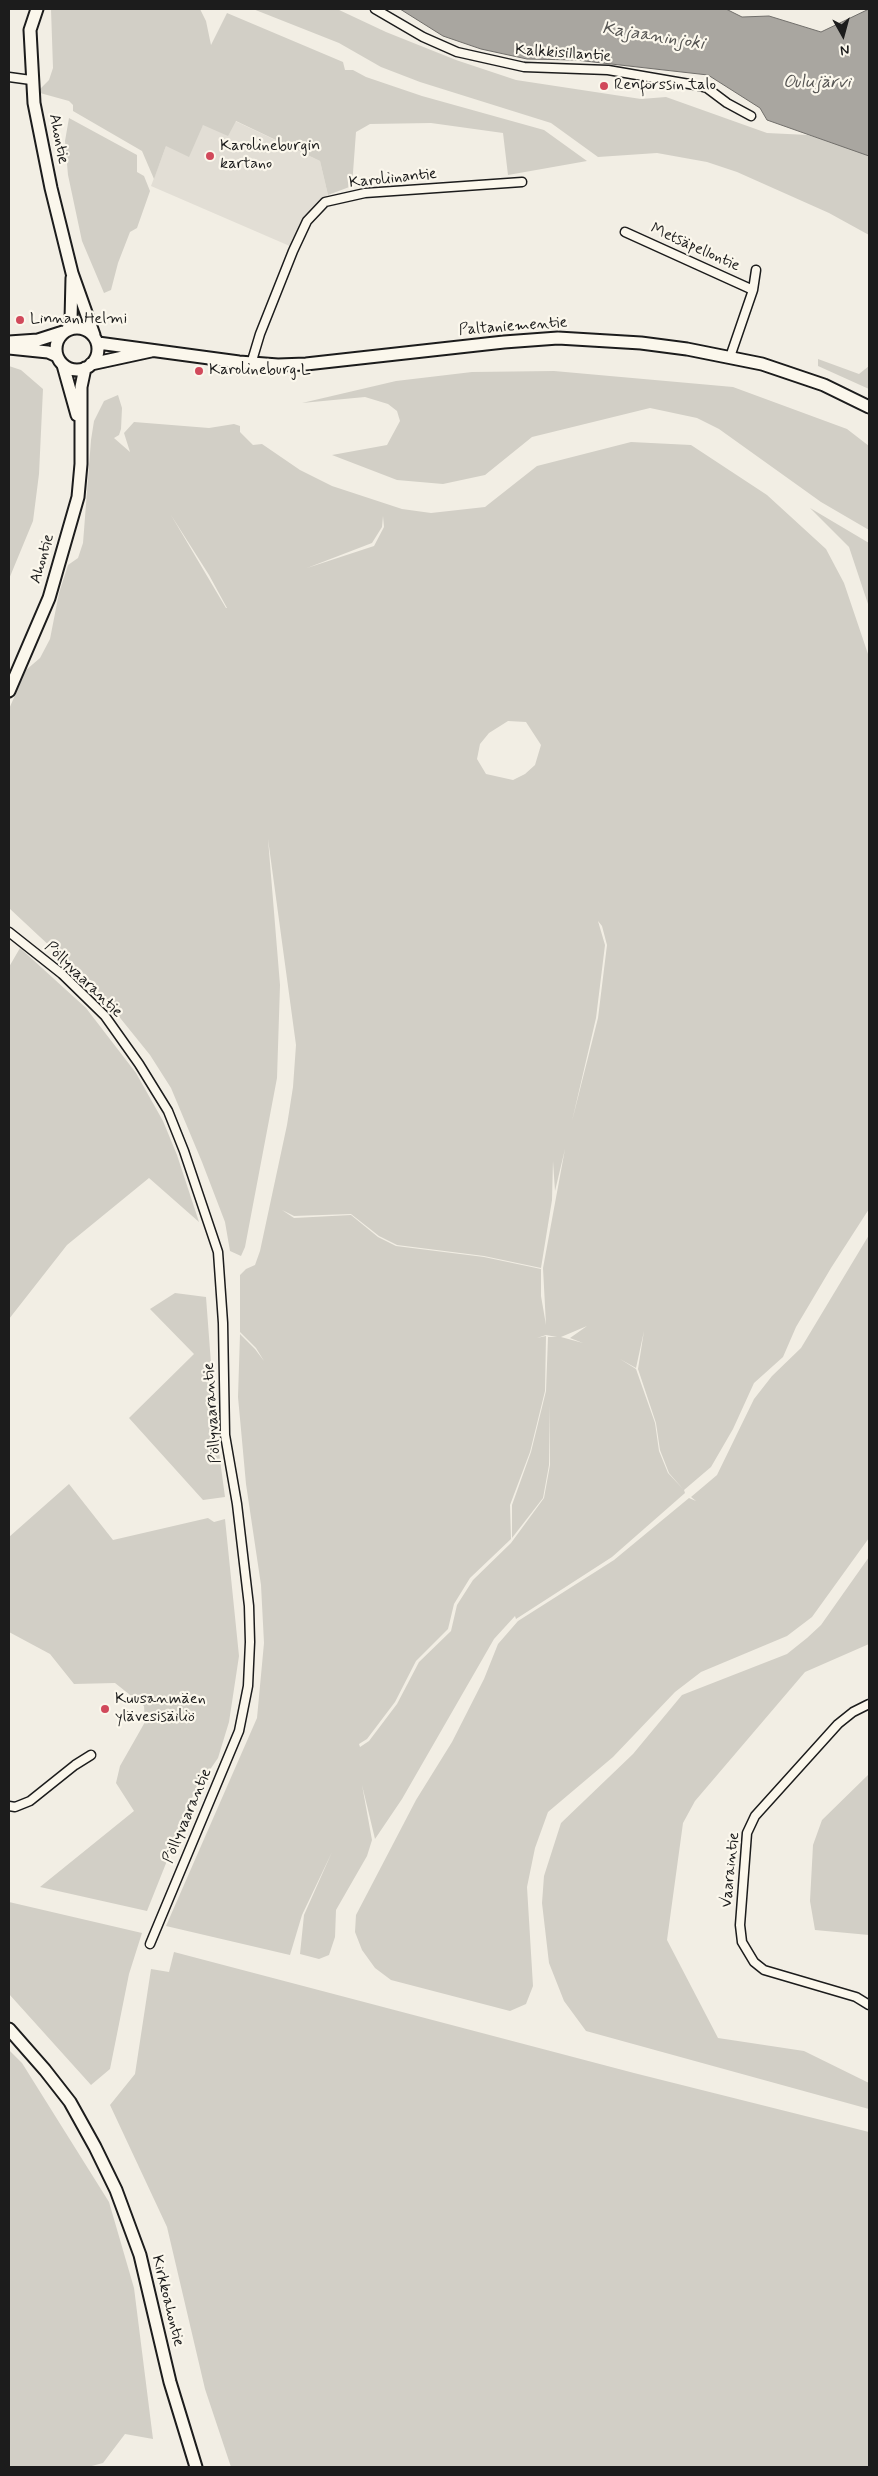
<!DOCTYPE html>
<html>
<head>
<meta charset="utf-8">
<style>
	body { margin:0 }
	#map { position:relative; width:878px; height:2476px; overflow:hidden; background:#f2eee4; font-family:Mynerve,sans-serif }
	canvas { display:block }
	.frame { position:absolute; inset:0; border:10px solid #1c1c1c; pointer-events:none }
	.north { position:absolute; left:818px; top:10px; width:50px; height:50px; -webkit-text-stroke:4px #fbf7ec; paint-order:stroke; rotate:173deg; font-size:14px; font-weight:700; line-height:20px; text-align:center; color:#1c1c1c }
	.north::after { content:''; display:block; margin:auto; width:18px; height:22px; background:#1c1c1c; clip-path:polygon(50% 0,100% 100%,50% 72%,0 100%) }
</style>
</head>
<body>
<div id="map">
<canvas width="878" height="2476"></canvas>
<div class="frame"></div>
<div class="north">N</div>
</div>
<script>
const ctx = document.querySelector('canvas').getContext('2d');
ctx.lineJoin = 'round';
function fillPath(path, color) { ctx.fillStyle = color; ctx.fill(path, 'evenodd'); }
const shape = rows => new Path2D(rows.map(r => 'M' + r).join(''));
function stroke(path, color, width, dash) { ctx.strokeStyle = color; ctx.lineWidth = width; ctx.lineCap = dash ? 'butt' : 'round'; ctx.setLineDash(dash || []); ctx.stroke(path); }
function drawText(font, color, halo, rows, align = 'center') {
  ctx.font = font + ' Mynerve,sans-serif'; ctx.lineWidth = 4.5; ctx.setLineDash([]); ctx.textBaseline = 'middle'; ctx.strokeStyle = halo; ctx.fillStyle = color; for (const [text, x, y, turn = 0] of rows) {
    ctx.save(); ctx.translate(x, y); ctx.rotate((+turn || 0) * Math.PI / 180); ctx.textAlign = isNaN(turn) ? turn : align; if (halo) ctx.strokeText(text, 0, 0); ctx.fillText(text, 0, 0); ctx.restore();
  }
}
const built = shape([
	[235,121,320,161,328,195,309,211,292,247,151,186,166,146,203,125]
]);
const green = shape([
	[51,9,200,9,206,21,211,45,227,13,343,62,345,70,353,70,366,77,422,96,544,130,587,161,508,175,503,133,431,123,370,124,356,132,352,186,328,195,320,161,236,121,228,136,203,125,189,157,166,146,154,179,142,151,73,111,73,105,69,101,40,93,39,90,49,80,53,68],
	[253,9,337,9,386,32,456,60,516,80,641,99,666,97,767,133,808,135,864,152,869,156,869,235,829,213,737,172,707,162,657,153,598,157,551,123,420,82,381,67,339,43],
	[69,118,137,155,137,172,144,176,150,191,137,228,130,232,118,263,111,290,104,293,82,241,68,175,65,141],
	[818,359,859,374,869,366,869,389,818,366],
	[9,366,21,370,43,389,39,474,33,521,9,579],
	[554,371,733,387,847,429,869,446,869,530,821,502,719,429,697,418,650,408,532,437,485,475,443,484,397,480,332,455,387,445,400,421,397,411,388,404,365,397,302,403,396,381,472,372],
	[118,395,122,408,121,429,119,435,114,438,130,452,124,433,134,422,209,428,234,424,240,426,240,432,253,445,262,444,300,470,332,486,402,509,431,513,485,507,537,466,631,442,691,445,767,495,826,549,844,583,869,657,869,1209,831,1268,796,1327,783,1357,754,1383,733,1429,711,1467,684,1490,685,1493,612,1557,516,1619,515,1616,494,1639,402,1799,375,1839,362,1785,372,1840,367,1856,336,1910,335,1937,329,1955,319,1959,300,1954,304,1915,332,1852,302,1915,290,1955,166,1926,257,1718,264,1643,261,1585,246,1484,238,1397,240,1334,255,1349,264,1361,256,1348,240,1332,240,1275,246,1269,255,1265,260,1251,287,1125,293,1087,296,1045,268,839,280,985,277,1078,245,1247,241,1256,230,1251,225,1222,202,1162,171,1088,150,1055,100,993,9,908,9,709,26,670,40,658,50,639,59,593,68,565,78,558,83,543,91,440,94,421,104,401],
	[171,515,209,575,227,608,226,608],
	[383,516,384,527,374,546,307,568,372,543,382,527],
	[508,721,526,722,541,745,535,765,525,774,513,780,486,774,477,759,480,744,489,733],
	[598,921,602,926,607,945,598,1018,572,1121,596,1018,605,945],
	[565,1149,543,1268,546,1325,541,1296,541,1269,484,1257,396,1246,378,1237,351,1215,294,1218,282,1210,294,1216,351,1214,379,1236,397,1245,484,1256,541,1268,552,1200,553,1161,555,1191],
	[587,1326,570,1338,583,1343,561,1337],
	[644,1331,638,1369,656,1423,660,1450,669,1473,683,1489,668,1473,659,1451,655,1423,636,1369,620,1359,636,1368],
	[546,1335,557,1337,548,1337,546,1391,531,1452,512,1505,512,1538,543,1498,549,1465,549,1405,550,1465,544,1498,511,1543,473,1580,457,1605,451,1631,419,1662,397,1704,369,1741,360,1747,359,1744,367,1739,395,1702,416,1661,448,1629,454,1604,470,1578,511,1539,510,1505,530,1452,545,1391,546,1336,537,1338],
	[810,508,869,543,869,607,849,547],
	[20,948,86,1008,136,1073,163,1121,177,1155,199,1222,149,1178,67,1245,9,1319,9,967],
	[869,1235,869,1538,812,1617,787,1636,701,1672,675,1692,613,1757,548,1812,535,1848,527,1887,533,1986,526,2004,510,2011,391,1980,375,1968,362,1950,355,1932,356,1915,416,1800,452,1742,484,1679,498,1644,518,1621,614,1560,689,1498,696,1501,691,1497,717,1475,754,1399,772,1376,801,1348],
	[175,1293,206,1297,216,1430,225,1497,203,1500,129,1418,194,1354,150,1309],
	[69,1484,113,1540,208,1518,214,1522,225,1519,239,1656,229,1722,218,1758,194,1793,147,1911,40,1887,134,1811,116,1783,120,1766,145,1722,144,1706,115,1683,74,1684,50,1654,9,1632,9,1537],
	[869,1557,869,1644,805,1672,695,1801,683,1823,667,1940,718,2038,804,2051,869,2083,869,2109,586,2031,564,2001,549,1963,542,1903,544,1876,561,1823,633,1754,682,1695,787,1654,807,1638,821,1625],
	[869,1774,869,1935,815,1930,810,1901,813,1845,822,1820],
	[9,1902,142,1933,129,1974,110,2069,91,2085,9,1994],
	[174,1952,634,2073,869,2132,869,2467,231,2467,205,2389,167,2227,110,2105,135,2074,151,1969,169,1972],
	[9,2050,22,2063,109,2202,134,2288,153,2439,125,2434,103,2463,88,2467,9,2467]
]);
const water = shape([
	[400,9,726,9,742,17,769,16,821,32,869,9,869,156,767,120,760,108,708,75,576,60,527,59,481,49,443,36,400,9]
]);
const street = shape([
	[375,9,423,37,457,52,524,67,608,70,695,85,707,88,727,103,751,116],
	[9,77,31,80],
	[625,232,753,290],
	[730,357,753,290,756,270],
	[251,364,260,334,293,251,307,221,325,202,365,193,522,182],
	[9,932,62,974,105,1016,139,1064,168,1111,184,1151,218,1252,223,1323,225,1435,237,1504,249,1606,250,1642,248,1686,239,1731,150,1944],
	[869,1704,853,1712,838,1724,755,1816,747,1833,740,1925,742,1942,754,1962,764,1970,856,1997,869,2005],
	[9,1806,15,1807,30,1801,75,1765,91,1755]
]);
const secondary = shape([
	[37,9,30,30,34,103,51,188,72,273,94,335],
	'56 349a21 21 0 1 1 42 0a21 21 0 1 1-42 0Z',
	[68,329,71,320,72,278],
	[9,342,38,340,63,332],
	[98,343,239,362,278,365,306,364,504,342,558,338,641,343,687,349,762,364,824,385,869,407],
	[9,348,48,352,57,356],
	[91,364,151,351],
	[63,365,77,415],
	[9,691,49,598,78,497,81,464,81,387,85,368],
	[9,2029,45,2070,70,2102,95,2147,116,2190,140,2255,170,2382,196,2467]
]);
const markers = [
	[604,86,5,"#d1495b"],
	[210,156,5,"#d1495b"],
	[20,320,5,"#d1495b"],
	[199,371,5,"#d1495b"],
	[105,1709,5,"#d1495b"]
];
const streetNames = [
	["Kalkkisillantie",563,54,4],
	["Ahontie",58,139,79],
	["Karoliinantie",393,179,-6],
	["Metsäpellontie",695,248,24],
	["Paltaniementie",513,327,-4],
	["Ahontie",43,559,-74],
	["Pöllyvaarantie",83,980,44],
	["Pöllyvaarantie",213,1413,-94],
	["Pöllyvaarantie",188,1816,-67],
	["Vaaraintie",731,1870,-84],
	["Kirkkoahontie",167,2301,76]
];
const poiNames = [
	["Renforssin talo",614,86],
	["Karolineburgin",220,147],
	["kartano",220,165],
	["Linnan Helmi",30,320],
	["Karolineburg L",209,371],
	["Kuusanmäen",115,1700],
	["ylävesisäiliö",115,1718]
];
const waterNames = [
	["Kajaaninjoki",653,37,9],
	["Oulujärvi",817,83]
];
fillPath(built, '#e2ded5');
fillPath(green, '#d2cfc6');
fillPath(water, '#a9a6a0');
stroke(water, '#716f6b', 1);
stroke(street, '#1c1c1c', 11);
stroke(secondary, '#1c1c1c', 15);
stroke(street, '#fbf7ec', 8);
stroke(secondary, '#fbf7ec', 11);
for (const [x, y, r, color] of markers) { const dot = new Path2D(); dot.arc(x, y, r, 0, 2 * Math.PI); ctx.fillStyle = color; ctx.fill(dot); stroke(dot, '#fbf7ec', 2); }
drawText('16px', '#1c1c1c', '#fbf7ec', streetNames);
drawText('16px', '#1c1c1c', '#fbf7ec', poiNames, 'left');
drawText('italic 18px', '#545351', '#fbf7ec', waterNames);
</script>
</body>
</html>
